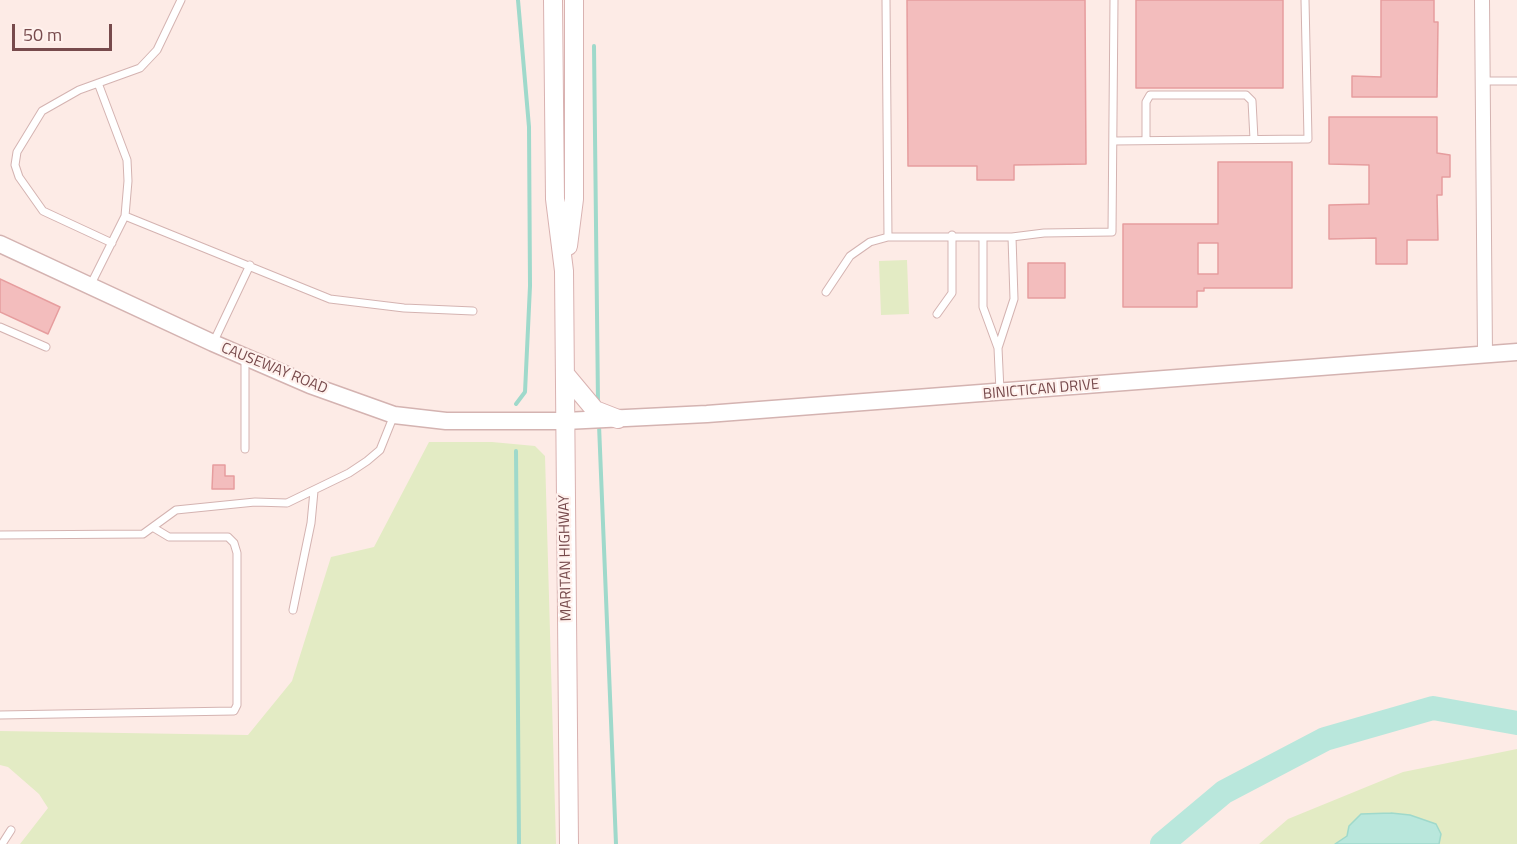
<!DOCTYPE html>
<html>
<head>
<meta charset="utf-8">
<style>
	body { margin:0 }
	#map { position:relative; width:1517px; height:844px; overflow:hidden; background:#fdebe6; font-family:"Titillium Web",sans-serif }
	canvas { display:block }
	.scale { position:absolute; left:12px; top:24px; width:100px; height:27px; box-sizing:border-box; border:3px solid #774a4c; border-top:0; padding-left:8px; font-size:18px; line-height:21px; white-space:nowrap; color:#774a4c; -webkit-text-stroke:4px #fff1ed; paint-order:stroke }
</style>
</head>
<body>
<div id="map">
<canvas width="1517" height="844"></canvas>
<div class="scale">50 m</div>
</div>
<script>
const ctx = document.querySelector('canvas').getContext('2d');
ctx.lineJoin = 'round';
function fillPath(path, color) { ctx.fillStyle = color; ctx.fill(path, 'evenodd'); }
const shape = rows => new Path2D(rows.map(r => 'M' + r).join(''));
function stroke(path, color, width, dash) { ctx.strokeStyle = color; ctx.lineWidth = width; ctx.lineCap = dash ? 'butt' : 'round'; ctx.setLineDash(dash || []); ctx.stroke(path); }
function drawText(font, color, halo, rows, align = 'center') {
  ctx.font = font + ' "Titillium Web",sans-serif'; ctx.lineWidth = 4.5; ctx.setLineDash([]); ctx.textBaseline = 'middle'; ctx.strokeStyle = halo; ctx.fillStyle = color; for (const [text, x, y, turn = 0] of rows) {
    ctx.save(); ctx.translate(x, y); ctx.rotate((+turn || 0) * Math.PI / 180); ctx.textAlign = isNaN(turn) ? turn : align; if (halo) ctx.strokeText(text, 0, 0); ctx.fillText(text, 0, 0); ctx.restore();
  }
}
const green = shape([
	[907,260,909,314,881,315,879,261],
	[429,442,492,442,535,446,545,456,556,844,20,844,48,808,39,794,8,767,0,765,0,731,248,735,292,681,331,557,374,547],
	[1517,749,1517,844,1259,844,1288,819,1403,772]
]);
const water = shape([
	[1391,813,1410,815,1436,824,1441,834,1439,844,1335,844,1347,836,1349,826,1361,814,1391,813]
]);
const stream = shape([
	[594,46,598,403],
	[516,404,525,392,530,286,529,127,518,0],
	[599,425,616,844],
	[516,451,519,844]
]);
const river = shape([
	[1162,844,1224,792,1325,739,1433,708,1517,723]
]);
const building = shape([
	[907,0,1085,0,1086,164,1014,165,1014,180,977,180,977,166,908,166,907,0],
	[1136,0,1283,0,1283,88,1136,88,1136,0],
	[1381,0,1434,0,1434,22,1438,22,1437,97,1352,97,1352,76,1381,77,1381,0],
	[1329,117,1437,117,1437,153,1450,155,1450,177,1442,177,1442,195,1437,195,1438,240,1407,240,1407,264,1376,264,1376,238,1329,239,1329,205,1369,204,1369,165,1329,164,1329,117],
	[1218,162,1292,162,1292,288,1204,288,1204,291,1197,291,1197,307,1123,307,1123,224,1218,224,1218,162],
	[1198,243,1218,243,1218,274,1198,274,1198,243],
	[1028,263,1065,263,1065,298,1028,298,1028,263],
	[0,279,60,307,48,334,0,312,0,279],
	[213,465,225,465,225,476,234,476,234,489,212,489,213,465]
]);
const service = shape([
	[886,0,888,237],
	[1482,81,1517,81],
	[1146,140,1146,102,1150,95,1246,95,1252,101,1254,139],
	[1114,141,1308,139,1305,0],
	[125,216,330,299,404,308,473,311],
	[983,237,983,307,998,348],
	[112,243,43,211,19,177,15,165,17,152,42,111,79,90,140,68,157,50,181,0],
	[90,286,125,216,128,181,127,160,98,83],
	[826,292,850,256,870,242,888,237,1012,237,1044,233,1112,232,1114,0],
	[937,314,952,293,952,235],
	[0,327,46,347],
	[214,341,250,265],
	[245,357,245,449],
	[1000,391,998,348,1014,299,1012,237],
	[0,535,143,534,176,510,255,502,287,503,349,473,367,461,380,450,394,415],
	[293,610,311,523,314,491],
	[0,715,234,711,237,705,237,553,234,543,228,537,169,537,154,528],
	[2,844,11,830]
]);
const minor = shape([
	[1482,0,1485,354]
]);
const tertiary = shape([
	[0,244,213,343,310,385,394,415,446,421,565,421,707,414,1517,352]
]);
const secondary = shape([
	[553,0,555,199,564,271,569,844],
	[568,246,574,199,574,0],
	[565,374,595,410,618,419]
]);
const streetNames = [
	["CAUSEWAY ROAD",274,369,22],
	["BINICTICAN DRIVE",1041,390,-5],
	["MARITAN HIGHWAY",566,558,-91]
];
fillPath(green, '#e3ebc4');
fillPath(water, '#b9e7dc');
stroke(water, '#9fd9cb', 1.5);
stroke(stream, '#9fd9cb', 4);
stroke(river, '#b9e7dc', 24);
fillPath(building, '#f3bdbd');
stroke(building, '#e69d9e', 1.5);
stroke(service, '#d4b3b1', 9);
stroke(minor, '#d4b3b1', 16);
stroke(tertiary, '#d4b3b1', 19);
stroke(secondary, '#d9b2b1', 20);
stroke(service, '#fff', 7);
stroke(minor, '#fff', 14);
stroke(tertiary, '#fff', 16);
stroke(secondary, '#fff', 18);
drawText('15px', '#774a4c', '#fff1ed', streetNames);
</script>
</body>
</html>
